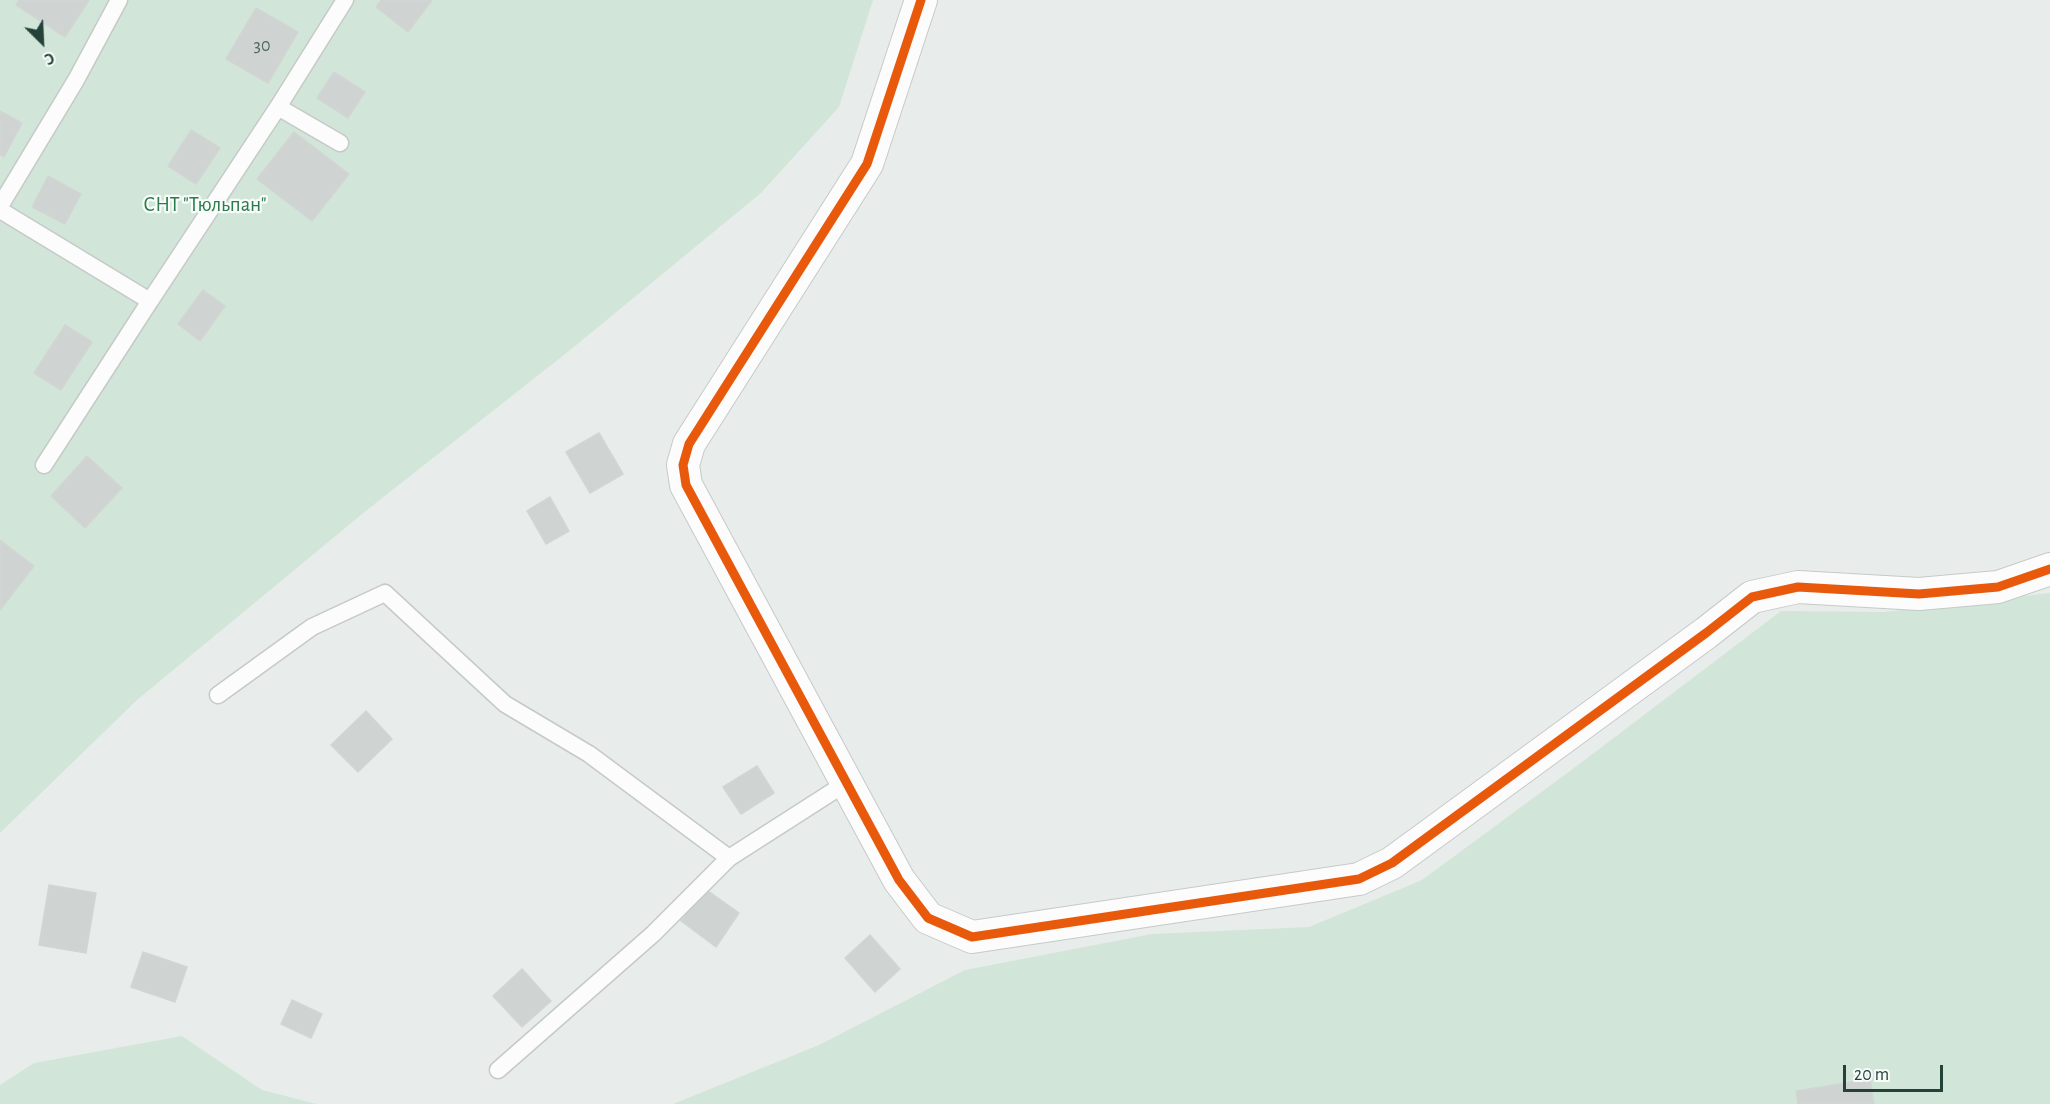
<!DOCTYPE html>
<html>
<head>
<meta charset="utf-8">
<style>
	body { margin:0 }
	#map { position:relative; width:2050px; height:1104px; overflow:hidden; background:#e8edeb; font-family:"Alegreya Sans",sans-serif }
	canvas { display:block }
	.north { position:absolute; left:12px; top:12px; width:60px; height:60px; -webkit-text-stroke:4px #f7fbf9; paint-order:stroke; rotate:156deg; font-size:16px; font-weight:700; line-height:24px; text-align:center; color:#24423a }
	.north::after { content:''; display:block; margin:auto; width:21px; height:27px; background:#24423a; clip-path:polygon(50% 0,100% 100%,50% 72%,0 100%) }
	.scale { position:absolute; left:1843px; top:1065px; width:100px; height:27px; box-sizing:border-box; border:3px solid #24423a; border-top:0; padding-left:8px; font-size:18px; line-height:21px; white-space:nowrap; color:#24423a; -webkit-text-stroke:4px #f7fbf9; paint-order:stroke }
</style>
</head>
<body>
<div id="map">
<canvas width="2050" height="1104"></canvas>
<div class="north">С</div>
<div class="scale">20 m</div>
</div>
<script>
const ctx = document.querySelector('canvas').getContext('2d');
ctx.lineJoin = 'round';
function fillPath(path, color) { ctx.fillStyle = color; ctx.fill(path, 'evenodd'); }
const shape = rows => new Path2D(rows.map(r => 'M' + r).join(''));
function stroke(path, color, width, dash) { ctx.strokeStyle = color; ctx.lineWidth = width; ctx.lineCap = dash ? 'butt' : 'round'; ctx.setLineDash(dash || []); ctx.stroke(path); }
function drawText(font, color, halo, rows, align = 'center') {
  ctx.font = font + ' "Alegreya Sans",sans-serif'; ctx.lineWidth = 4.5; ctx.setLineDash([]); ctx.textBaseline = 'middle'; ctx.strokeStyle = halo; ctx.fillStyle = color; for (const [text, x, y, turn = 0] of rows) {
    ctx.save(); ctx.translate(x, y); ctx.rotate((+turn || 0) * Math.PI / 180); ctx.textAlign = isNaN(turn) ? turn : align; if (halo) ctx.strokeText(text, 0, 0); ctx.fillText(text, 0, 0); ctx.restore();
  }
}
const green = shape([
	[0,0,873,0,839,107,761,193,569,351,367,510,137,700,0,833],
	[2050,593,2050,1104,673,1104,819,1045,965,970,1152,934,1309,927,1422,880,1582,762,1781,611,1884,612],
	[182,1036,262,1090,317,1104,0,1104,0,1085,34,1063]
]);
const building = shape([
	[19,0,89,0,65,37,16,5,19,0],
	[381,0,432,0,408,32,376,7,381,0],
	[256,8,298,32,268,83,226,59,256,8],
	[334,72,365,92,348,118,317,98,334,72],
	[0,111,22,123,4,157,0,155,0,111],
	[191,130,220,148,196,184,168,166,191,130],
	[294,132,349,174,312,221,257,179,294,132],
	[48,176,81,194,65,224,32,207,48,176],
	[203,290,225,306,200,341,178,324,203,290],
	[65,325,92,342,61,390,34,373,65,325],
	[599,433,623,474,590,493,566,452,599,433],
	[87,456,122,488,85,528,51,496,87,456],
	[550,497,569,531,546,544,527,511,550,497],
	[0,540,34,566,0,610,0,540],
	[366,711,392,739,358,772,331,745,366,711],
	[757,766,774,793,741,814,723,787,757,766],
	[49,885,96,893,86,953,39,945,49,885],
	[704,888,739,913,716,947,681,921,704,888],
	[870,935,900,969,875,992,845,958,870,935],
	[143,952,187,967,175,1002,131,987,143,952],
	[522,969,551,1001,522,1027,493,996,522,969],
	[292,1000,322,1014,311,1038,281,1024,292,1000],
	[1870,1079,1874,1104,1798,1104,1796,1091,1870,1079]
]);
const service = shape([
	[278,107,340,143],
	[0,206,76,80,119,0],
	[0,210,150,301,278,107,345,0],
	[44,465,150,301],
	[218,695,312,627,385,593,505,704,589,754,729,858],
	[498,1070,653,934,729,858,846,783]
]);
const minor = shape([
	[921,0,867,164,689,444,683,465,686,485,899,880,928,918,972,937,1359,879,1392,863,1706,633,1752,597,1798,587,1919,594,1998,587,2050,569]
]);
const cycleway = shape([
	[921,0,867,164,689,444,683,465,686,485,899,880,928,918,972,937,1359,879,1392,863,1706,633,1752,597,1798,587,1919,594,1998,587,2050,569]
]);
const numberNames = [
	["30",262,46]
];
const parkNames = [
	["СНТ \"Тюльпан\"",205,205]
];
fillPath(green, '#d1e6d8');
fillPath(building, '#cfd4d2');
stroke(building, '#d1d6d4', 1.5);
stroke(service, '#c5cac8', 19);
stroke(minor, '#c5cac8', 34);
stroke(service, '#fcfcfc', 16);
stroke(minor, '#fcfcfc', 32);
stroke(cycleway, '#e8590c', 9);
drawText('18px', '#506761', null, numberNames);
drawText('21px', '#2d7a4b', '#f7fbf9', parkNames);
</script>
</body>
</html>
